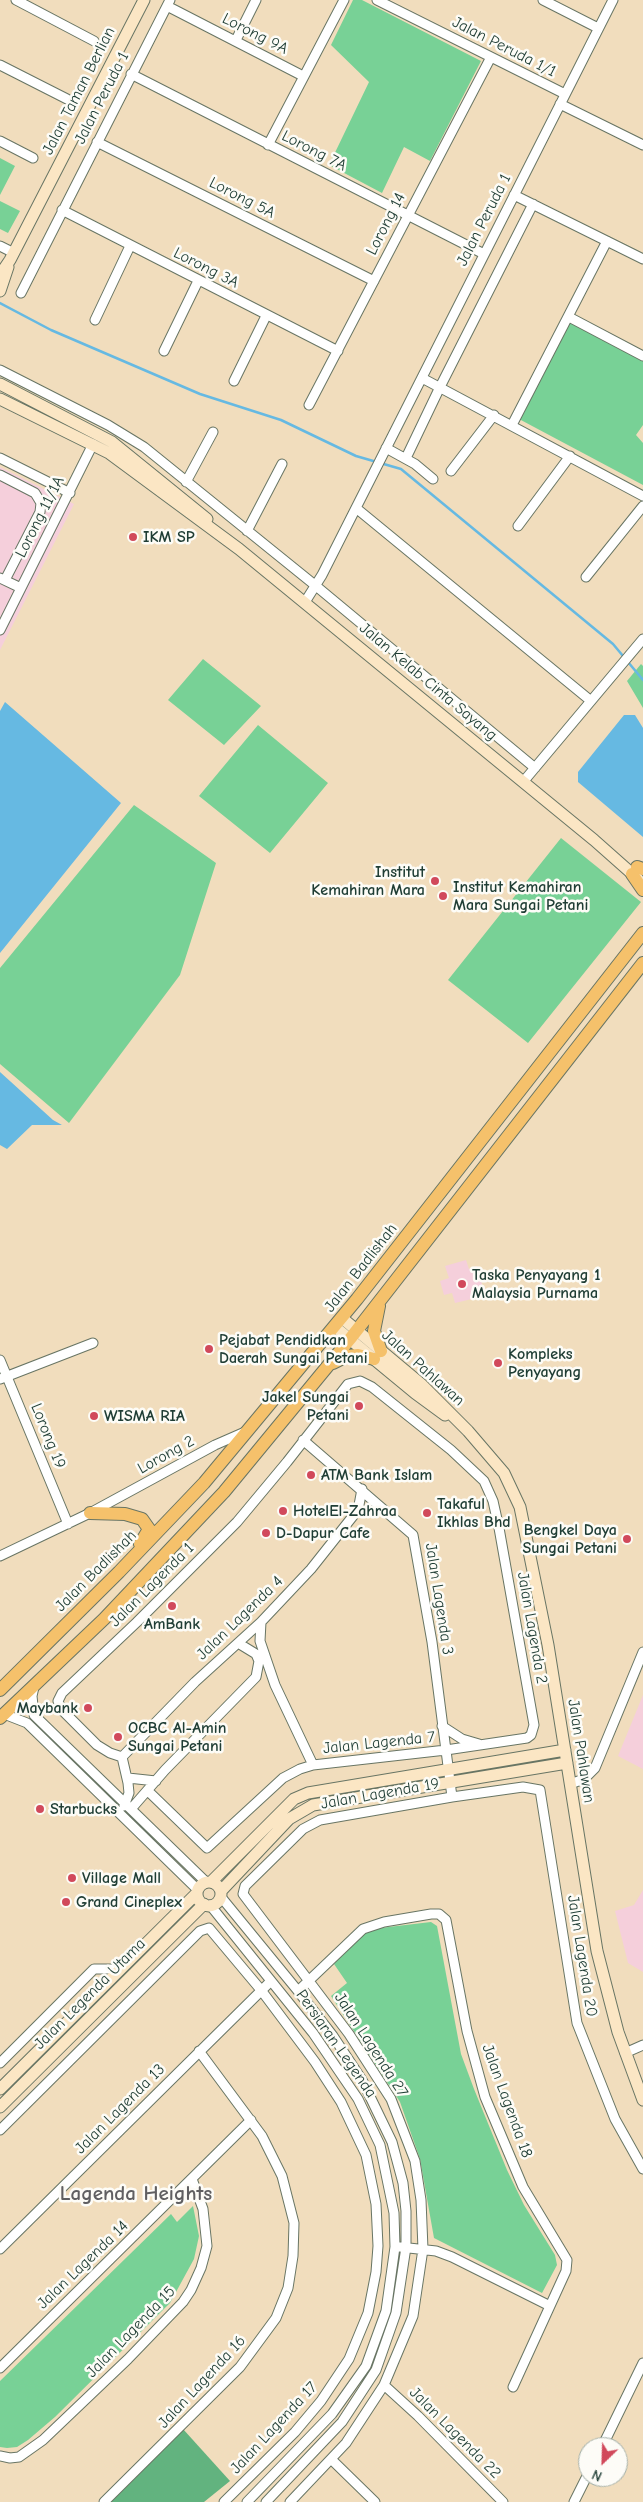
<!DOCTYPE html>
<html>
<head>
<meta charset="utf-8">
<style>
	body { margin:0 }
	#map { position:relative; width:643px; height:2502px; overflow:hidden; background:#f1ddbd; font-family:"Comic Neue",sans-serif }
	canvas { display:block }
	.north { position:absolute; left:578px; top:2437px; width:50px; height:50px; box-sizing:border-box; background:#fdfcf7; border:1px solid #a4b0a9; border-radius:50%; rotate:204deg; font-size:14px; font-weight:700; line-height:20px; text-align:center; color:#1f3d34 }
	.north::after { content:''; display:block; margin:auto; width:18px; height:22px; background:#d1495b; clip-path:polygon(50% 0,100% 100%,50% 72%,0 100%) }
</style>
</head>
<body>
<div id="map">
<canvas width="643" height="2502"></canvas>
<div class="north">N</div>
</div>
<script>
const ctx = document.querySelector('canvas').getContext('2d');
ctx.lineJoin = 'round';
function fillPath(path, color) { ctx.fillStyle = color; ctx.fill(path, 'evenodd'); }
const shape = rows => new Path2D(rows.map(r => 'M' + r).join(''));
function stroke(path, color, width, dash) { ctx.strokeStyle = color; ctx.lineWidth = width; ctx.lineCap = dash ? 'butt' : 'round'; ctx.setLineDash(dash || []); ctx.stroke(path); }
function drawText(font, color, halo, rows, align = 'center') {
  ctx.font = font + ' "Comic Neue",sans-serif'; ctx.lineWidth = 5; ctx.setLineDash([]); ctx.textBaseline = 'middle'; ctx.strokeStyle = halo; ctx.fillStyle = color; for (const [text, x, y, turn = 0] of rows) {
    ctx.save(); ctx.translate(x, y); ctx.rotate((+turn || 0) * Math.PI / 180); ctx.textAlign = isNaN(turn) ? turn : align; if (halo) ctx.strokeText(text, 0, 0); ctx.fillText(text, 0, 0); ctx.restore();
  }
}
const built = shape([
	[0,467,74,504,0,650],
	[466,1260,469,1269,477,1266,483,1288,474,1290,476,1298,455,1303,452,1293,444,1295,440,1281,449,1278,445,1266],
	[643,1695,643,1769,618,1756],
	[643,1890,643,1972,628,1963,615,1911,634,1905]
]);
const green = shape([
	[353,0,362,0,481,61,430,161,404,147,382,193,329,165,369,82,331,45],
	[0,158,15,166,0,195],
	[0,201,20,211,8,233,0,229],
	[571,321,643,359,643,425,636,435,643,443,643,485,519,419],
	[203,659,261,706,224,745,168,700],
	[641,664,643,666,643,708,627,681],
	[258,725,328,783,270,853,199,796],
	[134,805,216,863,180,975,69,1123,0,1064,0,968],
	[561,838,641,902,528,1043,448,980],
	[431,1922,437,1926,461,2054,474,2089,507,2170,524,2205,555,2255,557,2265,542,2293,434,2238,420,2159,400,2102,331,1996,347,1983,334,1964,352,1943,365,1933,380,1928],
	[193,2206,199,2236,194,2259,170,2303,55,2417,28,2440,17,2447,7,2448,0,2447,0,2381,171,2214,177,2222]
]);
const forest = shape([
	[183,2429,230,2481,204,2502,107,2502]
]);
const water = shape([
	[5,702,121,803,0,953,0,711],
	[624,715,635,715,643,728,643,837,578,782,578,772],
	[0,1072,53,1120,62,1125,32,1125,7,1149,0,1145]
]);
const stream = shape([
	[0,303,51,330,200,394,281,420,356,456,401,469,613,644,643,680]
]);
const street = shape([
	[16,0,94,41],
	[377,0,565,94],
	[543,0,598,28],
	[167,6,303,76],
	[236,40,256,0],
	[0,65,67,99],
	[131,74,484,254],
	[560,104,643,145],
	[0,141,33,158],
	[97,142,374,281],
	[268,145,344,0],
	[514,195,643,259],
	[62,210,338,351],
	[0,246,14,253],
	[21,293,170,0],
	[569,317,643,356],
	[95,320,130,246],
	[164,351,198,281],
	[0,370,108,425,144,447,316,586,535,768],
	[422,378,643,496],
	[234,381,266,316],
	[309,405,491,57],
	[512,425,607,241],
	[386,448,415,464,433,479],
	[0,458,70,493],
	[406,458,440,387,533,204],
	[451,471,494,415],
	[0,475,35,493,41,503,40,512,5,580],
	[186,482,213,432],
	[356,508,591,701],
	[518,526,570,456],
	[247,531,282,464],
	[586,577,643,506],
	[0,578,21,588],
	[305,602,322,575,613,0],
	[0,630,93,444],
	[523,782,643,639],
	[0,1360,68,1524],
	[0,1379,93,1343],
	[303,1440,413,1535,432,1642,452,1797],
	[0,1556,90,1513,215,1445,247,1431],
	[261,1622,260,1641,275,1685,313,1765],
	[34,1687,32,1696,34,1715,206,1882],
	[4,1714,27,1723,198,1890],
	[442,1726,462,1739,479,1744],
	[122,1757,110,1753,97,1745,61,1709,58,1701,62,1693,137,1622,237,1522,287,1462,348,1384,360,1381,372,1387,451,1450,484,1481,493,1501,499,1528,534,1725,531,1735,527,1738,446,1750,313,1765,300,1769,283,1778,207,1848,148,1791],
	[122,1757,195,1682,261,1622,311,1569,353,1516,359,1505,362,1489],
	[122,1757,128,1783,129,1793,124,1806],
	[128,1778,156,1781],
	[570,1784,584,1779,595,1768,643,1652],
	[131,1809,165,1770,256,1677,259,1661,256,1654,238,1643],
	[221,1897,298,1991,333,2036,362,2080,392,2142,403,2183,406,2211,406,2247,396,2313,376,2370,342,2422,266,2502],
	[210,1905,313,2033,358,2099,380,2145,394,2213,395,2247,386,2311,366,2366,332,2414,247,2502],
	[298,1991,363,1929,384,1922,431,1914,439,1914,446,1920,467,2031,485,2097,523,2187,567,2260,566,2271,513,2387],
	[625,2053,643,2045],
	[0,2063,94,1969,120,1969],
	[0,2130,200,1931,209,1928,261,1990,315,2062,341,2102,366,2155,376,2204,378,2246,376,2272,368,2313,349,2359,321,2401,295,2432,224,2502],
	[400,2247,436,2251,452,2257,550,2306],
	[0,2249,271,1981],
	[0,2368,251,2120],
	[384,2385,418,2416,503,2502],
	[602,2447,643,2363],
	[0,2456,10,2458,19,2457,43,2440,128,2359,183,2302,191,2290,201,2268,207,2246,203,2209,192,2179],
	[332,2460,375,2502],
	[104,2502,240,2367,276,2318,288,2288,293,2256,294,2223,282,2176,262,2136,199,2051],
	[290,2502,346,2443,384,2385,413,2316,423,2249,421,2200,415,2161,391,2099,349,2034,243,1894,245,1886,303,1829,320,1820,452,1797,523,1787,540,1790,577,2023,615,2119,643,2169],
	[574,2502,588,2474]
]);
const secondary = shape([
	[0,275,10,260,144,0],
	[0,291,8,267],
	[0,384,112,442,207,519],
	[0,399,109,453,239,549,594,840,638,879],
	[342,1318,421,1384,468,1431,504,1473,520,1507,548,1645,597,1951,618,2032,643,2100],
	[335,1327,415,1393,445,1415],
	[211,1882,294,1799,308,1793,565,1750],
	'197 1894a12 12 0 1 1 24 0a12 12 0 1 1-24 0Z',
	[221,1891,289,1819,313,1805,567,1763],
	[0,2089,197,1893],
	[0,2107,204,1904]
]);
const primary = shape([
	[637,867,643,869],
	[632,874,643,890],
	[379,1306,374,1331,381,1351],
	[333,1363,347,1356,358,1355,374,1359],
	[90,1513,125,1514,142,1519,149,1529,140,1544],
	[0,1690,119,1572,204,1483,357,1299,643,933],
	[0,1718,104,1619,224,1492,350,1339,643,963]
]);
const markers = [
	[133,537,5,"#d1495b"],
	[435,881,5,"#d1495b"],
	[443,896,5,"#d1495b"],
	[462,1284,5,"#d1495b"],
	[209,1349,5,"#d1495b"],
	[498,1363,5,"#d1495b"],
	[359,1406,5,"#d1495b"],
	[94,1416,5,"#d1495b"],
	[311,1475,5,"#d1495b"],
	[283,1511,5,"#d1495b"],
	[427,1513,5,"#d1495b"],
	[266,1533,5,"#d1495b"],
	[627,1539,5,"#d1495b"],
	[172,1606,5,"#d1495b"],
	[88,1708,5,"#d1495b"],
	[118,1737,5,"#d1495b"],
	[40,1809,5,"#d1495b"],
	[72,1878,5,"#d1495b"],
	[66,1902,5,"#d1495b"]
];
const streetNames = [
	["Lorong 9A",255,34,27],
	["Jalan Peruda 1/1",504,47,27],
	["Jalan Taman Berlian",79,91,-63],
	["Jalan Peruda 1",102,98,-63],
	["Lorong 7A",314,151,27],
	["Lorong 5A",242,198,27],
	["Jalan Peruda 1",484,220,-63],
	["Lorong 14",386,224,-63],
	["Lorong 3A",206,268,27],
	["Lorong 11/1A",40,517,-63],
	["Jalan Kelab Cinta Sayang",428,682,40],
	["Jalan Badlishah",361,1268,-52],
	["Jalan Pahlawan",423,1368,42],
	["Lorong 19",48,1436,68],
	["Lorong 2",166,1455,-29],
	["Jalan Badlishah",96,1571,-45],
	["Jalan Lagenda 1",152,1585,-45],
	["Jalan Lagenda 3",439,1599,81],
	["Jalan Lagenda 4",240,1618,-44],
	["Jalan Lagenda 2",532,1628,80],
	["Jalan Lagenda 7",379,1743,-6],
	["Jalan Pahlawan",581,1751,81],
	["Jalan Lagenda 19",380,1794,-10],
	["Jalan Lagenda 20",582,1956,81],
	["Jalan Legenda Utama",90,1994,-45],
	["Persiaran Legenda",336,2044,55],
	["Jalan Lagenda 27",371,2045,57],
	["Jalan Lagenda 18",507,2101,70],
	["Jalan Lagenda 13",120,2109,-45],
	["Jalan Lagenda 14",83,2265,-44],
	["Jalan Lagenda 15",131,2332,-46],
	["Jalan Lagenda 16",202,2382,-47],
	["Jalan Lagenda 17",274,2428,-47],
	["Jalan Lagenda 22",455,2433,45]
];
const poiNames = [
	["IKM SP",143,537],
	["Institut",425,872,"right"],
	["Kemahiran Mara",425,890,"right"],
	["Institut Kemahiran",453,887],
	["Mara Sungai Petani",453,905],
	["Taska Penyayang 1",472,1275],
	["Malaysia Purnama",472,1293],
	["Pejabat Pendidkan",219,1340],
	["Daerah Sungai Petani",219,1358],
	["Kompleks",508,1354],
	["Penyayang",508,1372],
	["Jakel Sungai",349,1397,"right"],
	["Petani",349,1415,"right"],
	["WISMA RIA",104,1416],
	["ATM Bank Islam",321,1475],
	["Takaful",437,1504],
	["Ikhlas Bhd",437,1522],
	["HotelEl-Zahraa",293,1511],
	["Bengkel Daya",617,1530,"right"],
	["Sungai Petani",617,1548,"right"],
	["D-Dapur Cafe",276,1533],
	["AmBank",172,1624,"center"],
	["Maybank",78,1708,"right"],
	["OCBC Al-Amin",128,1728],
	["Sungai Petani",128,1746],
	["Starbucks",50,1809],
	["Village Mall",82,1878],
	["Grand Cineplex",76,1902]
];
const districtNames = [
	["Lagenda Heights",136,2194]
];
fillPath(built, '#f5cfdb');
fillPath(green, '#78d196');
fillPath(forest, '#62b37f');
fillPath(water, '#66b9e2');
stroke(stream, '#66b9e2', 2.5);
stroke(street, '#687564', 11);
stroke(secondary, '#687564', 13);
stroke(primary, '#687564', 14);
stroke(street, '#fff', 9);
stroke(secondary, '#fbe6c4', 11);
stroke(primary, '#f5c16b', 12);
for (const [x, y, r, color] of markers) { const dot = new Path2D(); dot.arc(x, y, r, 0, 2 * Math.PI); ctx.fillStyle = color; ctx.fill(dot); stroke(dot, '#fdfcf7', 2); }
drawText('16px', '#1f3d34', '#fdfcf7', streetNames);
drawText('bold 16px', '#1f3d34', '#fdfcf7', poiNames, 'left');
drawText('bold 21px', '#605f61', '#fdfcf7', districtNames);
</script>
</body>
</html>
